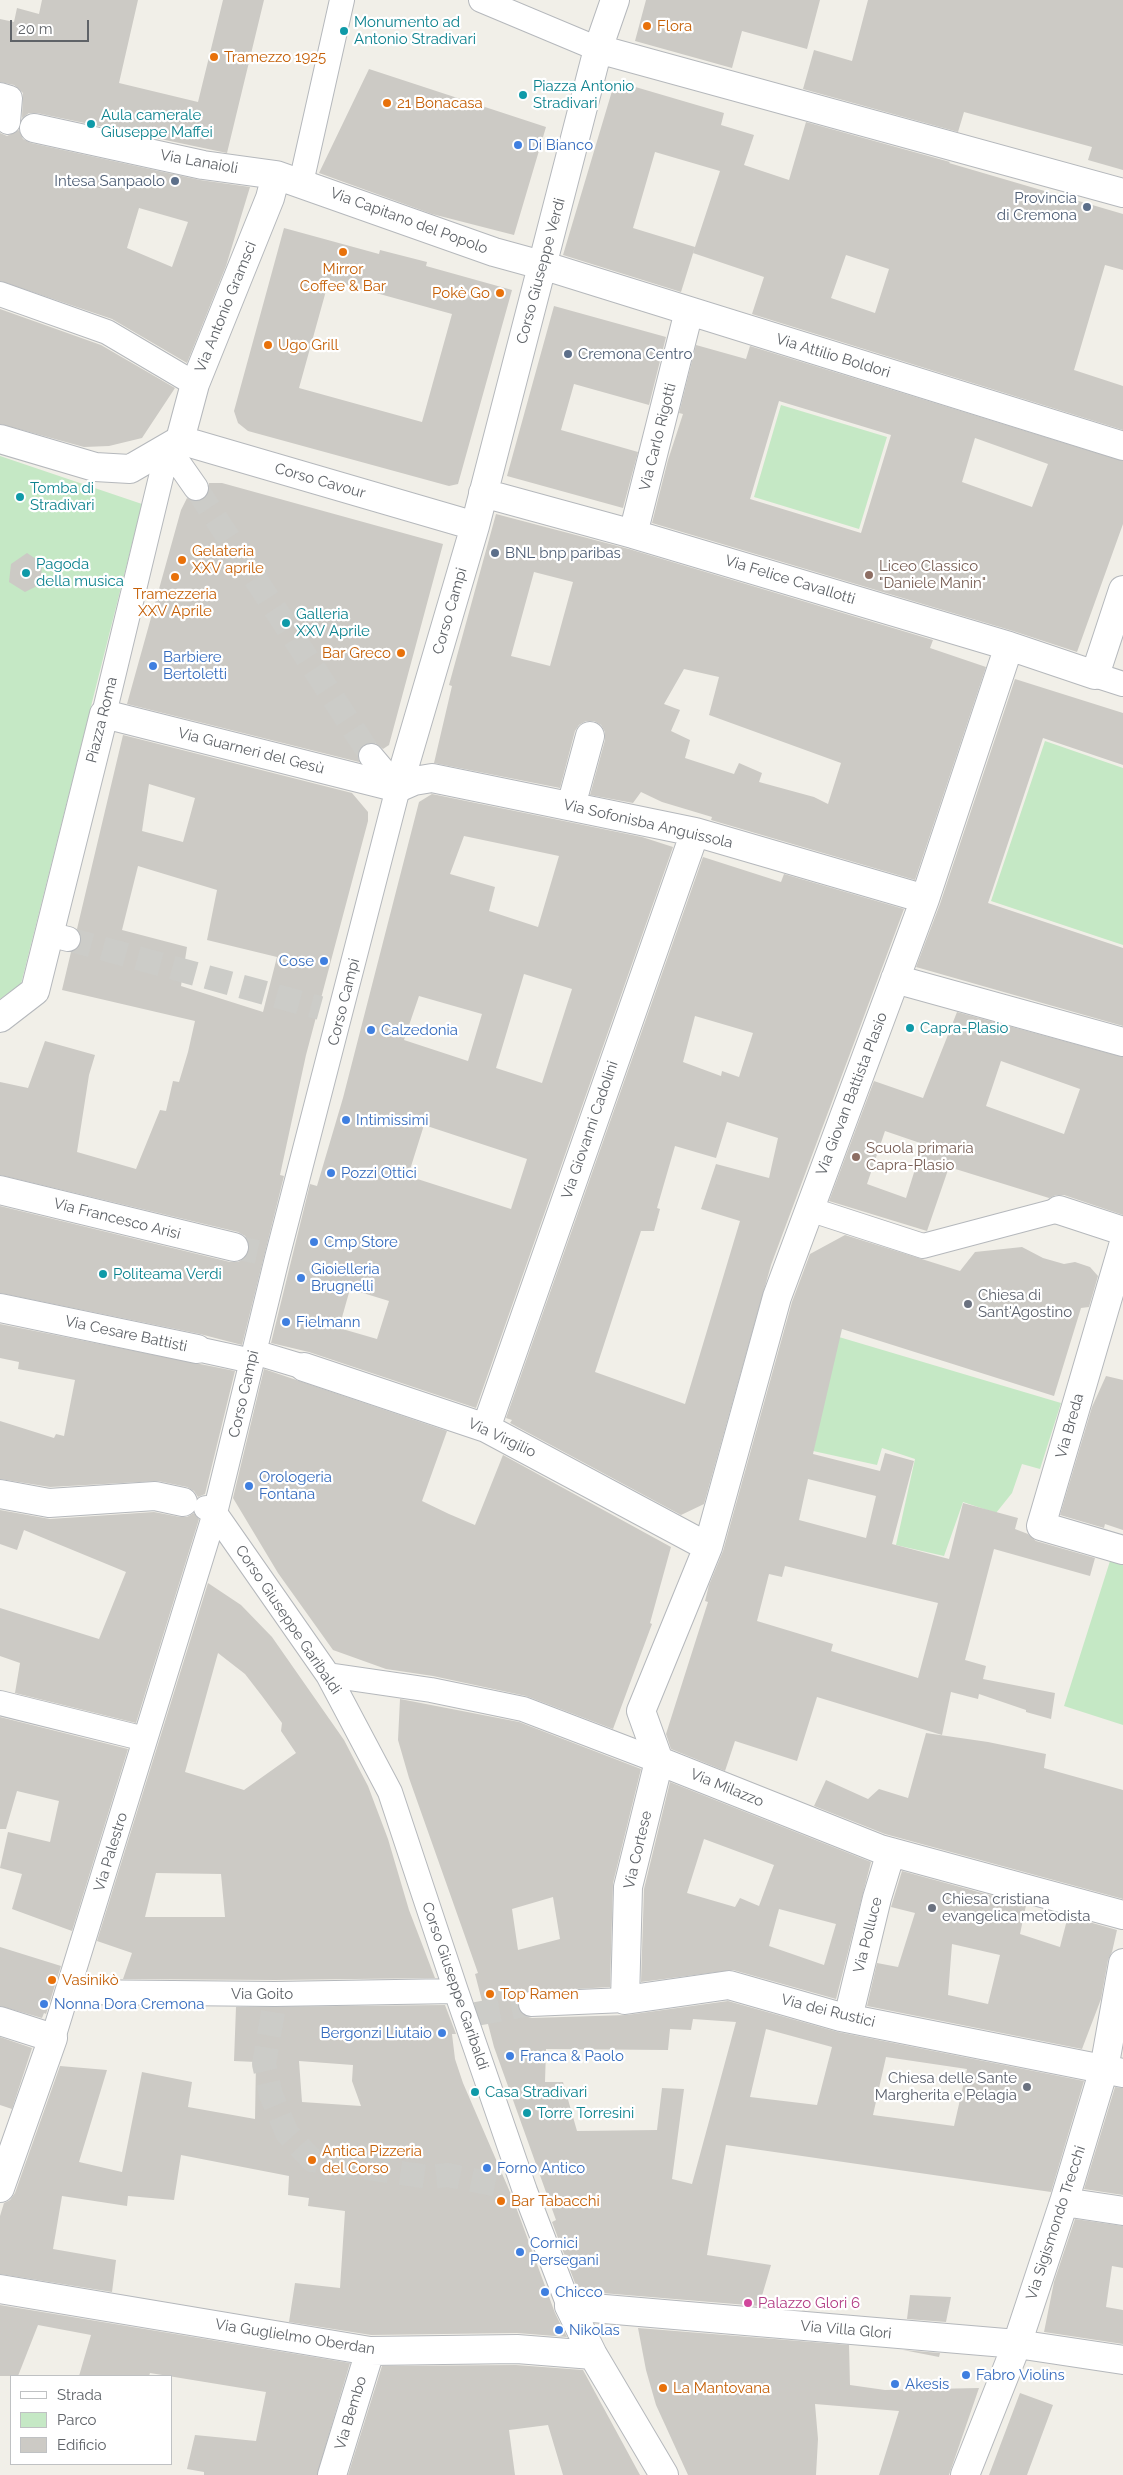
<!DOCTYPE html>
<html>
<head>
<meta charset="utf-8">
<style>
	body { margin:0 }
	#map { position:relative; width:1123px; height:2475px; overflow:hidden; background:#f1efe8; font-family:Raleway,sans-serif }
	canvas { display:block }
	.legend { position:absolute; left:10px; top:2375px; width:162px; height:90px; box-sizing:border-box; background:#fff; border:1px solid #bfc1c3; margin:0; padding:6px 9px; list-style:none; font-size:15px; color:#5f6368 }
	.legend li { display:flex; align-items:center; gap:10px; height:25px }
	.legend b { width:25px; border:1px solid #bfc1c3 }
	.scale { position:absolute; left:10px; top:20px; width:79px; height:22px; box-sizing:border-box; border:2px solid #5f6368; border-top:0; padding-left:6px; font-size:15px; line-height:18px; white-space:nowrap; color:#5f6368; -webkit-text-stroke:4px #fff; paint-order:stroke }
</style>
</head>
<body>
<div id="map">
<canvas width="1123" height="2475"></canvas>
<ul class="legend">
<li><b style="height:6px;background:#fff"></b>Strada</li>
<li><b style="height:14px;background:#c5e8c5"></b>Parco</li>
<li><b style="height:14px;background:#cccac5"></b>Edificio</li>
</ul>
<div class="scale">20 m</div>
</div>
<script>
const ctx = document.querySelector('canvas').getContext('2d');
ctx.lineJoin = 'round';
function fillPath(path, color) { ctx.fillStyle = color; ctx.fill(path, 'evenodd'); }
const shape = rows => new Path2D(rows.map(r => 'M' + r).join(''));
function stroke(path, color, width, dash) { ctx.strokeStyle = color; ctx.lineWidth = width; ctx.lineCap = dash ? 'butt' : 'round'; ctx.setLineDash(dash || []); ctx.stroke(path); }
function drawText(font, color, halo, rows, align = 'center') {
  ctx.font = font + ' Raleway,sans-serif'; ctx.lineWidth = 4.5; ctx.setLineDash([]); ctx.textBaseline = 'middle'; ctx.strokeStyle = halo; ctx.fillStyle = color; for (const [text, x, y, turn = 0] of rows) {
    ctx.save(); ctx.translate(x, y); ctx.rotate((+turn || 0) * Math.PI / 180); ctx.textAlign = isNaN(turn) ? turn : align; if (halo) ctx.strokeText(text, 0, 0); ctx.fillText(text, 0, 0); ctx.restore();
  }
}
const green = shape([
	[781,405,887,437,859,529,754,497],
	[0,456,142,504,21,984,0,999],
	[1045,741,1123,768,1123,945,991,901],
	[839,1337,1061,1403,1040,1469,1022,1464,1012,1493,996,1513,963,1502,944,1556,896,1545,915,1459,882,1448,877,1465,813,1451],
	[1110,1561,1123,1565,1123,1725,1064,1706]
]);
const building = shape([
	[42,0,138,0,119,83,198,102,223,0,264,0,227,153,37,113,29,113,22,118,23,93,14,85,0,82,0,19,14,22,17,8,39,14],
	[646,0,820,0,807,49,742,31,732,68,635,41],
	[868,0,1123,0,1123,170,1088,160,1092,147,964,112,958,132,803,89,814,50,852,61],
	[369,69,546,127,514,235,432,214,319,173],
	[615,81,724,113,721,125,754,135,744,165,789,180,806,122,950,162,949,163,1123,214,1123,270,1105,265,1074,370,1123,386,1123,430,752,314,764,277,693,253,720,171,655,152,633,228,695,247,681,292,563,255],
	[846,255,889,269,875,313,831,298],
	[19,130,23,139,31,143,200,180,250,187,226,266,187,363,112,319,0,281,0,133,7,136],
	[139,208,188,222,172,267,127,248],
	[284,228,379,254,380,250,427,262,426,266,512,290,458,484,449,486,248,431,238,423,234,411],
	[329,280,452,314,422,422,299,388],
	[554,306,666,337,649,405,574,384,561,430,638,452,623,508,507,476],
	[0,309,101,345,175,388,142,438,109,446,84,447,0,424],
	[696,345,746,359,750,346,1123,461,1123,524,1077,652,1013,631,652,523,668,460,683,414,679,413],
	[779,401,891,435,861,533,750,499],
	[975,438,1048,464,1032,507,962,482],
	[209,483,222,483,443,544,389,745,383,749,375,743,363,745,358,752,359,762,127,704,181,510,187,498,197,502,204,499,209,493],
	[496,514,629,549,933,640,930,648,986,667,915,880,711,820,712,817,662,802,641,792,633,803,590,795,605,740,605,732,601,725,594,721,586,721,579,725,575,731,560,788,434,763,452,686,449,685],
	[534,572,573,582,550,666,511,656],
	[684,669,719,677,709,715,841,763,828,804,814,797,759,782,762,773,739,763,734,774,685,758,690,740,671,731,680,710,664,704],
	[27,553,42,563,41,584,25,592,9,582,11,564],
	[1015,679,1123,713,1123,765,1043,738,988,903,1123,948,1123,1026,916,967,940,904],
	[123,735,352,793,368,812,368,821,306,1055,280,1175,284,1176,242,1345,200,1334,0,1293,0,1206,230,1262,238,1262,245,1258,249,1250,249,1243,245,1236,238,1232,0,1175,0,1082,28,1088,45,1041,95,1055,89,1075,77,1152,136,1169,160,1110,166,1111,173,1081,179,1082,188,1052,195,1021,62,990,71,952,78,949,81,942,81,935,77,929],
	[149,784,195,798,183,842,142,831],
	[138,866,217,890,207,940,277,957,263,1012,181,986,187,947,122,930],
	[432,794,642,837,673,847,476,1408,309,1352,271,1343,310,1184,317,1186,343,1098,419,802],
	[464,836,559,856,538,927,489,911,495,887,450,874],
	[524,974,572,989,542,1083,496,1068],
	[419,996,482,1014,468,1061,404,1040],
	[424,1125,527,1159,511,1209,408,1176],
	[350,1289,389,1301,377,1339,339,1328],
	[703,857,781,882,784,874,904,909,771,1265,704,1504,681,1515,510,1423,512,1420,506,1418],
	[695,1016,753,1033,739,1077,722,1071,721,1076,683,1062],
	[727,1122,778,1138,769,1178,716,1164,701,1209,740,1221,685,1404,595,1372,641,1231,654,1231,660,1209,657,1208,675,1146,716,1158],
	[957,1012,1123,1057,1123,1215,1064,1195,1056,1195,1049,1198,949,1167,927,1231,829,1201,874,1081,923,1098],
	[1001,1061,1080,1089,1064,1134,986,1106],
	[885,1131,923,1144,906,1198,867,1184],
	[845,1235,960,1271,975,1252,1022,1247,1043,1258,1064,1264,1075,1262,1090,1267,1098,1276,1089,1307,1081,1308,1054,1396,842,1329,813,1454,880,1471,885,1453,914,1461,892,1544,949,1559,963,1503,1018,1518,1015,1529,1028,1534,1036,1541,1095,1558,1090,1576,994,1549,965,1660,986,1666,983,1679,1055,1693,1051,1719,1026,1712,1026,1710,979,1694,978,1699,951,1692,942,1735,817,1697,797,1761,735,1741,725,1771,671,1749,666,1734,708,1602,705,1601,709,1585,723,1551,792,1302,810,1254],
	[808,1479,876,1496,866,1538,799,1520],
	[785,1566,938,1603,918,1678,831,1651,833,1644,757,1621,769,1574,782,1577],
	[0,1324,235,1371,205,1494,198,1497,194,1491,187,1487,158,1481,50,1487,0,1479,0,1421,54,1438,56,1434,64,1436,75,1380,18,1369,19,1362,0,1358],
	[264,1369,447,1431,422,1501,449,1514,475,1525,503,1455,671,1547,650,1623,652,1624,613,1729,526,1696,433,1676,386,1669,333,1650,278,1573,233,1498],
	[1106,1376,1123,1380,1123,1530,1105,1524,1104,1528,1060,1515,1092,1407],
	[0,1510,50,1519,154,1512,180,1517,187,1517,194,1513,199,1519,136,1723,15,1693,20,1663,0,1656,0,1608,99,1639,126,1572,24,1530,17,1550,0,1544],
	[208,1583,241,1605,272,1637,344,1740,368,1786,388,1839,409,1910,435,1978,275,1980,123,1979,132,1953,97,1941],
	[218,1653,245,1674,262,1696,282,1723,281,1731,296,1753,244,1790,185,1772],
	[156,1873,221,1874,225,1917,145,1917],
	[400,1699,519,1722,641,1769,613,1883,610,1987,524,1992,519,1997,517,2004,519,2011,524,2016,532,2018,627,2015,728,2001,838,2032,1084,2081,1051,2192,726,2145,707,2255,771,2265,759,2306,578,2291,552,2222,556,2220,494,2047,475,1974,478,1973,409,1778,398,1740],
	[553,1897,560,1939,518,1950,512,1909],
	[693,2019,736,2022,692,2184,672,2179,684,2089,662,2088,657,2130,577,2131,563,2082,545,2082,546,2049,668,2050,670,2029,691,2030],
	[766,2029,832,2047,817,2105,750,2097],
	[886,2057,967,2069,954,2126,873,2115],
	[0,1717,128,1749,72,1931,12,1909,22,1874,0,1868,8,1832,50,1842,59,1801,17,1791,6,1829,0,1829],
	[926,1733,988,1742,1046,1754,1044,1768,1123,1790,1123,1899,885,1834,814,1806,826,1780,868,1799,879,1789,908,1798],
	[670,1782,871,1862,836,1999,733,1970,641,1982,644,1889],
	[704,1839,774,1865,759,1906,740,1898,735,1907,687,1893],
	[779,1909,836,1924,824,1965,769,1946],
	[902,1871,1026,1905,1020,1934,1060,1947,1068,1916,1117,1930,1112,1952,1108,1960,1101,1999,1082,2049,867,2006,877,1963,898,1967,915,1913,891,1907],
	[952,1944,1000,1955,988,2004,948,1995],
	[0,1947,61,1966,46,2014,44,2013,42,2018,0,2006],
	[445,2005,456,2034,452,2034,455,2059,463,2083,513,2199,555,2313,567,2337,517,2333,371,2335,289,2322,295,2283,340,2288,345,2211,308,2206,309,2198,288,2195,289,2176,181,2155,174,2200,128,2196,127,2206,62,2196,53,2249,116,2260,112,2292,0,2274,0,2216,4,2203,10,2200,15,2193,60,2066,107,2070,79,2162,122,2172,142,2072,192,2082,188,2107,255,2119,256,2062,234,2061,236,2007],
	[299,2061,353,2065,352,2081,361,2106,302,2102],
	[0,2037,32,2048,12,2109,0,2105],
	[1115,2087,1123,2088,1123,2195,1084,2189],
	[1075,2219,1123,2226,1123,2268,1112,2266,1106,2307,1123,2310,1123,2344,1044,2332,1054,2282],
	[910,2295,951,2297,946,2322,907,2319],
	[0,2305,350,2363,317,2475,204,2475,204,2472,187,2469,195,2435,256,2441,266,2392,150,2373,149,2376,79,2376,91,2335,38,2325,18,2376,0,2376],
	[638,2328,849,2345,850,2385,885,2390,979,2388,949,2475,879,2475,899,2411,815,2404,818,2439,816,2475,688,2475,656,2405,646,2370],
	[903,2350,940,2353,939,2357],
	[516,2365,583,2370,640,2475,563,2475,548,2425,509,2430,515,2475,348,2475,382,2366],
	[1020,2393,1053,2405,1027,2475,989,2475]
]);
const pedestrianTunnel = shape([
	[196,488,371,756],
	[68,939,320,1008],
	[234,1247,262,1253],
	[273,2012,264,2064,271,2095,287,2133,312,2160,429,2177,448,2175,507,2187],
	[476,2014,531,2004]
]);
const pedestrian = shape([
	[481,0,598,49],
	[0,95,10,98,8,122],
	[301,183,342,0],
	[0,294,107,332,195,384],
	[168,448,196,488],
	[1095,675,1123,684],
	[104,714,168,448],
	[48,934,68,939],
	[809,1209,923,1246,1059,1210],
	[197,1349,252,1361],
	[254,1352,304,1367],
	[206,1508,215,1513,328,1675,390,1792,456,1991,525,2191,569,2306],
	[328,1675,431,1690,523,1709,659,1761],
	[0,1703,145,1739],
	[69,1992,275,1994,456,1991],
	[531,2004,625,2000],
	[53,2038,215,1513,277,1258,398,788,371,756]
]);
const minor = shape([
	[598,49,1123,193],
	[34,128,203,165,276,175,494,252,545,266,1123,446],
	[0,439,95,467,130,469,180,440,475,526],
	[180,440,195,384,270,198,276,175],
	[483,493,633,534,1009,646,1095,675,1123,590],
	[633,534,689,311],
	[398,788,475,526,598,49,615,0],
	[398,788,414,781,432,778,695,832,925,899],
	[571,806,590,736],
	[895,979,1123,1042],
	[0,1018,35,991,104,714,398,788],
	[0,1190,234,1247],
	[1059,1210,1123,1231],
	[1123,1246,1041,1526,1123,1550],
	[0,1308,197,1349],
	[304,1367,486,1428,708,1547],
	[486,1428,695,832],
	[0,1494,49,1503,155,1496,183,1502],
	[659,1761,641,1711,708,1547,777,1297,925,899,1009,646],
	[659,1761,628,1887,625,2000,729,1985,841,2017,1123,2073],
	[659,1761,880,1849,1123,1915],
	[848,2018,877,1898,891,1852],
	[0,2021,53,2038,0,2188],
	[1064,2202,1123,2211],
	[0,2289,370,2351,517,2349,593,2355],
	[569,2306,1017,2344,1123,2360],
	[569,2306,593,2355,664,2475],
	[332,2475,370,2351],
	[965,2475,1017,2344,1064,2202,1104,2069,1123,1963]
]);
const markers = [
	[647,26,5,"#e8710a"],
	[344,31,5,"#0f9aa8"],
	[214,57,5,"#e8710a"],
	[523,95,5,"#0f9aa8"],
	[387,103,5,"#e8710a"],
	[91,124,5,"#0f9aa8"],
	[518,145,5,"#3f7fe0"],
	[175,181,5,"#5c6f8a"],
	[1087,207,5,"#5c6f8a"],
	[343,252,5,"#e8710a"],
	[500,293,5,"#e8710a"],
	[268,345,5,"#e8710a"],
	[568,354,5,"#5c6f8a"],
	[20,497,5,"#0f9aa8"],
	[495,553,5,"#5c6f8a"],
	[182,560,5,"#e8710a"],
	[26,573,5,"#0f9aa8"],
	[869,575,5,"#8d6e63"],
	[175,577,5,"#e8710a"],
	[286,623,5,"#0f9aa8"],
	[401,653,5,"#e8710a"],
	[153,666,5,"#3f7fe0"],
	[324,961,5,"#3f7fe0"],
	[910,1028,5,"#0f9aa8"],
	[371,1030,5,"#3f7fe0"],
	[346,1120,5,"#3f7fe0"],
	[856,1157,5,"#8d6e63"],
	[331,1173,5,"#3f7fe0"],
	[314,1242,5,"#3f7fe0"],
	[103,1274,5,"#0f9aa8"],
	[301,1278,5,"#3f7fe0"],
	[968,1304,5,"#6b7280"],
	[286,1322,5,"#3f7fe0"],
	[249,1486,5,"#3f7fe0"],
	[932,1908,5,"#6b7280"],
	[52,1980,5,"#e8710a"],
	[490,1994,5,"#e8710a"],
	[44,2004,5,"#3f7fe0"],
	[442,2033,5,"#3f7fe0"],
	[510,2056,5,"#3f7fe0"],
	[1027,2087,5,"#6b7280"],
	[475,2092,5,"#0f9aa8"],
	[527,2113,5,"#0f9aa8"],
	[312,2160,5,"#e8710a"],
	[487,2168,5,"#3f7fe0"],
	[501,2201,5,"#e8710a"],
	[520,2252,5,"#3f7fe0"],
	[545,2292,5,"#3f7fe0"],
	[748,2303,5,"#d1479c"],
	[559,2330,5,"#3f7fe0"],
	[966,2375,5,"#3f7fe0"],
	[895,2384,5,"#3f7fe0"],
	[663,2388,5,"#e8710a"]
];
const cultureNames = [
	["Monumento ad",354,22],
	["Antonio Stradivari",354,39],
	["Piazza Antonio",533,86],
	["Stradivari",533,103],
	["Aula camerale",101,115],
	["Giuseppe Maffei",101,132],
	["Tomba di",30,488],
	["Stradivari",30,505],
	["Pagoda",36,564],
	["della musica",36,581],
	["Galleria",296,614],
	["XXV Aprile",296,631],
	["Capra-Plasio",920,1028],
	["Politeama Verdi",113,1274],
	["Casa Stradivari",485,2092],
	["Torre Torresini",537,2113]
];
const foodNames = [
	["Flora",657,26],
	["Tramezzo 1925",224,57],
	["21 Bonacasa",397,103],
	["Mirror",343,269,"center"],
	["Coffee & Bar",343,286,"center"],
	["Pokè Go",490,293,"right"],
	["Ugo Grill",278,345],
	["Gelateria",192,551],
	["XXV aprile",192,568],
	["Tramezzeria",175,594,"center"],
	["XXV Aprile",175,611,"center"],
	["Bar Greco",391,653,"right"],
	["Vasinikò",62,1980],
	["Top Ramen",500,1994],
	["Antica Pizzeria",322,2151],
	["del Corso",322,2168],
	["Bar Tabacchi",511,2201],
	["La Mantovana",673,2388]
];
const shopNames = [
	["Di Bianco",528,145],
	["Barbiere",163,657],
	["Bertoletti",163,674],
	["Cose",314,961,"right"],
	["Calzedonia",381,1030],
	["Intimissimi",356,1120],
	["Pozzi Ottici",341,1173],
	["Cmp Store",324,1242],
	["Gioielleria",311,1269],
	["Brugnelli",311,1286],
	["Fielmann",296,1322],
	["Orologeria",259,1477],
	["Fontana",259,1494],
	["Nonna Dora Cremona",54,2004],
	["Bergonzi Liutaio",432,2033,"right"],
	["Franca & Paolo",520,2056],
	["Forno Antico",497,2168],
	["Cornici",530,2243],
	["Persegani",530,2260],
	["Chicco",555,2292],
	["Nikolas",569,2330],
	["Fabro Violins",976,2375],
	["Akesis",905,2384]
];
const streetNames = [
	["Via Lanaioli",199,162,10],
	["Via Capitano del Popolo",409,221,20],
	["Corso Giuseppe Verdi",541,271,-75],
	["Via Antonio Gramsci",226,307,-68],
	["Via Attilio Boldori",833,356,17],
	["Via Carlo Rigotti",658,437,-76],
	["Corso Cavour",320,481,16],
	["Via Felice Cavallotti",790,580,17],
	["Corso Campi",450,611,-74],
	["Piazza Roma",102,720,-76],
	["Via Guarneri del Gesù",251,751,14],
	["Via Sofonisba Anguissola",648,824,13],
	["Corso Campi",344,1002,-76],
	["Via Giovan Battista Plasio",852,1094,-69],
	["Via Giovanni Cadolini",590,1130,-71],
	["Via Francesco Arisi",117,1219,14],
	["Via Cesare Battisti",126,1334,12],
	["Corso Campi",244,1394,-77],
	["Via Breda",1070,1426,-74],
	["Via Virgilio",502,1438,25],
	["Corso Giuseppe Garibaldi",288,1620,56],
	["Via Milazzo",727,1788,22],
	["Via Cortese",638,1850,-77],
	["Via Palestro",111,1852,-73],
	["Via Polluce",868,1935,-76],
	["Corso Giuseppe Garibaldi",455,1986,71],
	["Via Goito",262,1994],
	["Via dei Rustici",828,2011,14],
	["Via Sigismondo Trecchi",1056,2223,-72],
	["Via Villa Glori",846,2330,5],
	["Via Guglielmo Oberdan",295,2337,9],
	["Via Bembo",351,2413,-73]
];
const serviceNames = [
	["Intesa Sanpaolo",165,181],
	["Provincia",1077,198],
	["di Cremona",1077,215],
	["Cremona Centro",578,354,"left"],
	["BNL bnp paribas",505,553,"left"]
];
const educationNames = [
	["Liceo Classico",879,566],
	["\"Daniele Manin\"",879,583],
	["Scuola primaria",866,1148],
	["Capra-Plasio",866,1165]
];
const worshipNames = [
	["Chiesa di",978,1295],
	["Sant'Agostino",978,1312],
	["Chiesa cristiana",942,1899],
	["evangelica metodista",942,1916],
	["Chiesa delle Sante",1017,2078,"right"],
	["Margherita e Pelagia",1017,2095,"right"]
];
const hotelNames = [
	["Palazzo Glori 6",758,2303]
];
fillPath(green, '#c5e8c5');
fillPath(building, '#cccac5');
stroke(pedestrianTunnel, '#ccccc8', 24, [24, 12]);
stroke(pedestrian, '#b5b8bc', 26);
stroke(minor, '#b5b8bc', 30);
stroke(pedestrian, '#fff', 24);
stroke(minor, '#fff', 28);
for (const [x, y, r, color] of markers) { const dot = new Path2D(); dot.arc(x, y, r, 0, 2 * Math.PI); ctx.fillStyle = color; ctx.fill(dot); stroke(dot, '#fff', 2); }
drawText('15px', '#0d838f', '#fff', cultureNames, 'left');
drawText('15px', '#c56008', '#fff', foodNames, 'left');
drawText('15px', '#366cbe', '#fff', shopNames, 'left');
drawText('15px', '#5f6368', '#fff', streetNames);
drawText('15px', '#4e5e75', '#fff', serviceNames, 'right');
drawText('15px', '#785e54', '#fff', educationNames, 'left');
drawText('15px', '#5b616d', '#fff', worshipNames, 'left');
drawText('15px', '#b23c85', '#fff', hotelNames, 'left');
</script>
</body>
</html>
